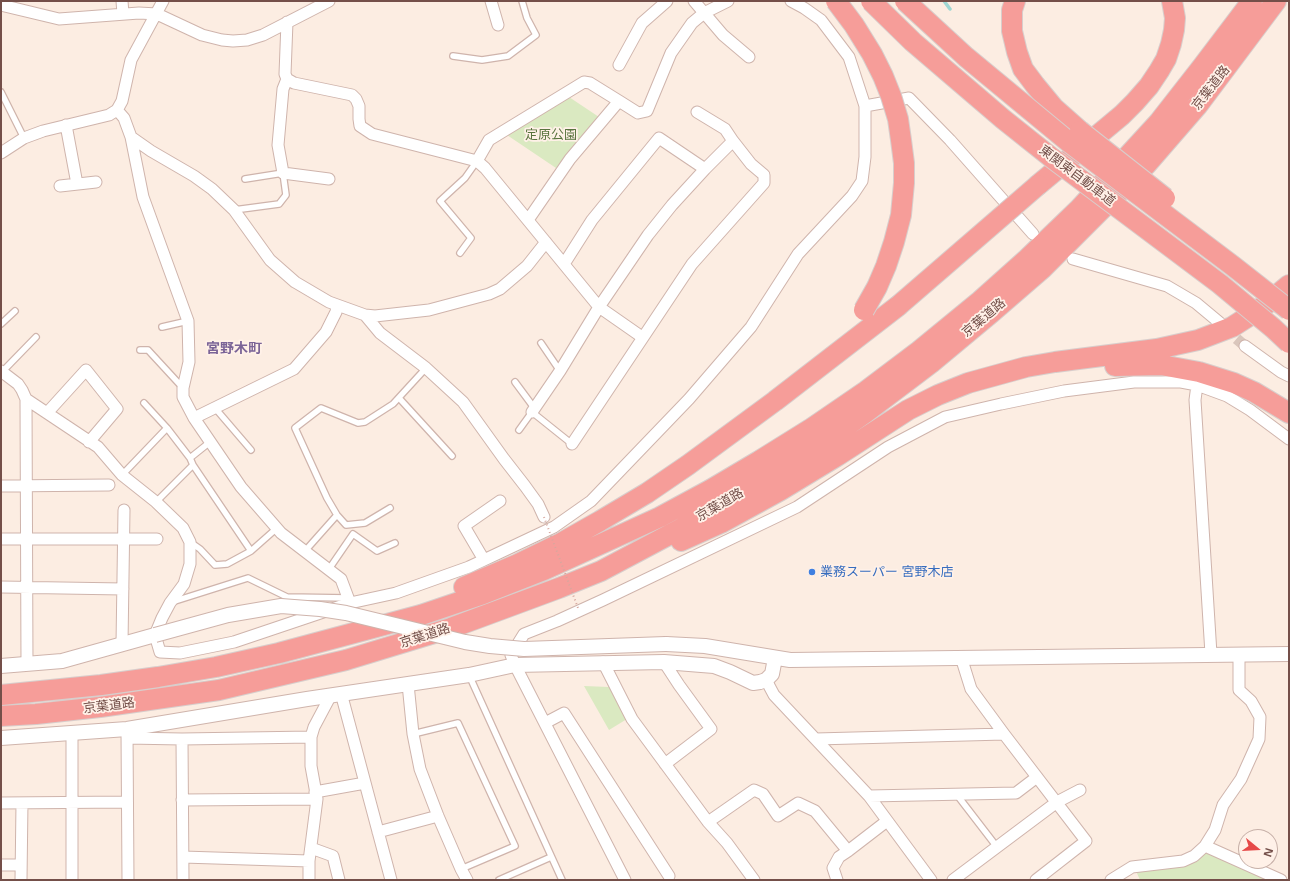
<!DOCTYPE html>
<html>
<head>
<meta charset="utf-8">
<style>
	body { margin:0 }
	#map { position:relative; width:1290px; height:881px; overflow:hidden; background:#fcede2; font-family:"Open Sans",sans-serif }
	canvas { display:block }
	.frame { position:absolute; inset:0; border:2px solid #744f49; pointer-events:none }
	.north { position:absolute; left:1238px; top:829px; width:40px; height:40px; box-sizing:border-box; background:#fff1e8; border:1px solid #c7b0a8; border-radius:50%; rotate:108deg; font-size:11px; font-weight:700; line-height:16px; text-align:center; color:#744f49 }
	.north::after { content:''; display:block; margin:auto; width:14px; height:18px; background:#e64948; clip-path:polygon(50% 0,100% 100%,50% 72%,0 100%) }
</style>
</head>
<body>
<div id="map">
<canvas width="1290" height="881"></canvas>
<div class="frame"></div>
<div class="north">N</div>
</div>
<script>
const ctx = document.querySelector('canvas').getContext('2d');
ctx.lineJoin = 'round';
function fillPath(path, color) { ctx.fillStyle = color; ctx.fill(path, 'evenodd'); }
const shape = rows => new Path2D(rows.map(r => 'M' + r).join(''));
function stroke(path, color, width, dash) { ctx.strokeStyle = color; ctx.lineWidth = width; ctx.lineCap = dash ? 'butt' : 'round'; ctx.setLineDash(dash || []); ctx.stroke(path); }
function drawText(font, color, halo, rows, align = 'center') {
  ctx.font = font + ' "Open Sans","Noto Sans JP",sans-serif'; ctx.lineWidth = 3.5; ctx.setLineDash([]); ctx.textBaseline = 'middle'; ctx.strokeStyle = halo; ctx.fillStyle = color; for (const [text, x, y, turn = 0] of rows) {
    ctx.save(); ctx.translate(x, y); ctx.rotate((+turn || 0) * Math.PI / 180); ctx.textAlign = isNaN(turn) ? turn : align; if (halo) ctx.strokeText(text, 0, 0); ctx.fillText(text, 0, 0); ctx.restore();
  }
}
const green = shape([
	[569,97,599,117,556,168,504,133],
	[584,686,609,687,627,719,609,730],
	[1206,849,1280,880,1140,880,1135,869]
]);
const stream = shape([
	[944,1,950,9]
]);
const minorTunnel = shape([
	[1224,328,1245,346]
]);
const service = shape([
	[453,56,482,60,508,56,536,35,527,18,522,1],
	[1,92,24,138],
	[234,210,279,204,286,195,283,173,245,179],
	[460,253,471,238,440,201,465,178,477,161],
	[1,324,15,311],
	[162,327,188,321],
	[541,343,560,371],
	[140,350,148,350,183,388],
	[2,372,36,337],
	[515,382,535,409],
	[399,398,452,456],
	[144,403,167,428,190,458],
	[215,408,251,450],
	[519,430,532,412,572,444],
	[210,442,190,458,193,465,251,551],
	[122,475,167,428],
	[156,502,193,465],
	[390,508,365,523,346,525,337,515,327,498,295,428,321,408,358,423,365,422,393,404,426,368],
	[190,542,200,549,215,565,227,564,251,551,277,528],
	[305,551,337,515],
	[329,569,353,534,377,551,395,543],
	[172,602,248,578,287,597,348,598],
	[469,675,562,880],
	[413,734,458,723,515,846,461,869],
	[957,795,997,847],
	[499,880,551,857]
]);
const minor = shape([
	[122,1,123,14],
	[491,1,498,25],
	[694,1,723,35,749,57],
	[1,5,59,19,139,13,157,14,202,35,222,40,233,41,247,40,263,35,329,1],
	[287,22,285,74,287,79,294,83,352,95,356,99,359,106,359,119,360,126,372,134,477,161,485,168,599,307,642,337],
	[619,65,642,23,667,1],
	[287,79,283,89,278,145,283,173,329,179],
	[865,106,909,98,950,140,1033,234],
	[117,110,124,118,131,137,151,151,194,176,212,189,234,210,270,260,295,282,329,302,365,315,380,333,426,368,463,402,504,459,525,486,538,504,544,517],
	[697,112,725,129,733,141],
	[66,125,77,184],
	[131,137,143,197,188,321,189,362,183,388,183,397,194,418,241,487,281,533,341,579,350,603],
	[1,153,24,138,43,131,109,115,117,110,122,101,131,60,163,1],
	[477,161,489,140,584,82,590,83,619,101],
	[60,186,96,182],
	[528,220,570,159,619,101,638,113,647,111,671,53,692,23,704,13,728,1],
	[1073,259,1167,286,1196,303,1220,323],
	[564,264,592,220,659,138,705,169],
	[365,315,375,316,429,310,489,294,500,289,527,266,546,242],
	[1245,346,1281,372,1289,376],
	[1,371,18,384,22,390,26,399,98,447,122,475,156,502,183,528,190,542,190,564,184,584,170,603,162,618,155,635,160,652,180,653,234,642,350,603,396,593,469,567,484,560,554,527,591,501,689,399,751,327,798,254,852,196,862,181,865,157,865,106,849,57,821,20,804,8,791,1],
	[1197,385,1195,400,1211,654],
	[26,399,27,664],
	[532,412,560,371,599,307,648,235,672,205,705,169,733,141,751,164,764,175,764,183,692,264,572,444],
	[47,413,86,370,117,409,89,442],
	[194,418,294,369,326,332,336,312,337,306],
	[1,486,109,485],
	[1,539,157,539],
	[484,560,464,526,500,501],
	[1,587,123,589],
	[122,644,124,510],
	[961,657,971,689,1004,734,1086,841,1036,880],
	[603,662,632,719,708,822,727,843,754,880],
	[664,662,679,685,711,729,665,764],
	[766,680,774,695,869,796,931,880],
	[408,684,413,734,420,769,438,816,461,869,467,880],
	[341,693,391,880],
	[545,723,564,713,669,876],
	[127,731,128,880],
	[127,738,182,739,311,737],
	[182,739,183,880],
	[816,739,1004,734],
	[315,792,365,783],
	[869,796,1016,793,1037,777],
	[182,800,317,799],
	[1,803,127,802],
	[708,822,754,790,763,794,778,816,798,803,815,811,848,851],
	[378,832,438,816],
	[1205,846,1281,880],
	[311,848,333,856,339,880],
	[183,857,309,861],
	[1,865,21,865],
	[21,880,22,803],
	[72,880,72,734],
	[309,880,309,861,317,799,311,766,311,737,314,727,331,695],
	[625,880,515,665,511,655,524,634,557,621,603,600,797,507,888,447,945,417,1001,404,1064,391,1134,382,1181,382,1197,385,1227,396,1250,410,1289,439],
	[837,880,833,868,839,857,848,851,887,821],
	[953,880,1057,802,1080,790],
	[1111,880,1132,867,1183,861,1194,856,1205,846,1215,830,1223,805,1241,779,1259,739,1260,717,1251,701,1239,690,1239,654]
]);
const tertiary = shape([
	[666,644,705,646,790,660,1289,654],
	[1,666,62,661,155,635],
	[1,738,127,729,307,699,469,675,515,665,664,662,714,666,730,672,753,683,760,682,766,680,772,674,775,658]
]);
const motorway = shape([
	[1015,1,1012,10,1012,31,1017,52,1023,69,1035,85,1054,108,1080,131],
	[1038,185,1122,115,1135,102,1149,86,1159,71,1166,59,1171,44,1174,30,1175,18,1172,1],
	[1115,366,1161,365,1199,372,1234,383,1254,392,1289,413],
	[681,541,721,523,781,490,837,456,908,410,938,395,968,383,1026,367,1055,362,1157,349,1198,340,1232,327,1246,318,1264,306,1289,285],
	[464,587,518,564,561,543,600,521,647,493,688,465,775,401,898,306],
	[1,695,101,685,158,677,216,667,279,653,421,615,483,594,544,570,660,517,710,490,759,461,812,428,866,391,919,351,980,301,1027,259,1079,209,1159,122,1202,67,1252,1],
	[1,716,36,714,100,707,219,690,346,660,451,628,559,588,601,571,680,529,811,451,865,413,931,363,991,313,1042,269,1146,165,1198,105,1276,1]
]);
const pathBridge = shape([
	[544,517,578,608]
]);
const tertiaryBridge = shape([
	[155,635,228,615,281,606,320,609,346,613,465,642,490,646,524,649,666,644]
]);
const motorwayBridge = shape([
	[836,1,854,25,872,54,883,76,891,96,898,119,901,140,904,163,904,183,901,215,894,242,886,266,877,287,864,310],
	[871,1,913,42,1003,119,1052,158,1220,284,1273,328,1289,343],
	[905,1,966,57,1070,143,1233,266,1289,310],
	[1080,131,1165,198],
	[898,306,1038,185]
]);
const markers = [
	[812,572,4,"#3f7fe0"]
];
const streetNames = [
	["京葉道路",1211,88,-52],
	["東関東自動車道",1077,176,37],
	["京葉道路",984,318,-40],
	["京葉道路",720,505,-30],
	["京葉道路",425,636,-18],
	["京葉道路",109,706,-7]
];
const parkNames = [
	["定原公園",551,135]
];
const shopNames = [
	["業務スーパー 宮野木店",820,572]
];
const neighbourhoodNames = [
	["宮野木町",234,349]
];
fillPath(green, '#dae9c1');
stroke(stream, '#9ed7d3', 3.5);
stroke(minorTunnel, '#dac6bc', 11, [11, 5.5]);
stroke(service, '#cfb4ac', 8);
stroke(minor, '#cfb4ac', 13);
stroke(tertiary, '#cfb4ac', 16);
stroke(motorway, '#d8cecc', 22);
stroke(service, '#fff', 5.5);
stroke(minor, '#fff', 11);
stroke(tertiary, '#fff', 14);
stroke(motorway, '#f69d99', 20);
stroke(tertiaryBridge, '#cfb4ac', 16, []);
stroke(motorwayBridge, '#d8cecc', 22, []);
stroke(pathBridge, '#d6a79e', 2, [1, 3]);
stroke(tertiaryBridge, '#fff', 14);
stroke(motorwayBridge, '#f69d99', 20);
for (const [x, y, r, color] of markers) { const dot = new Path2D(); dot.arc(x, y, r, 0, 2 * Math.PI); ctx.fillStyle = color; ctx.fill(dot); stroke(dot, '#fff1e8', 1.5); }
drawText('13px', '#744f49', '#fff1e8', streetNames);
drawText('13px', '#59743e', '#fff1e8', parkNames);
drawText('13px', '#366cbe', '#fff1e8', shopNames, 'left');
drawText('bold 14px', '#7b6497', '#fff1e8', neighbourhoodNames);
</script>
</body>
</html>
